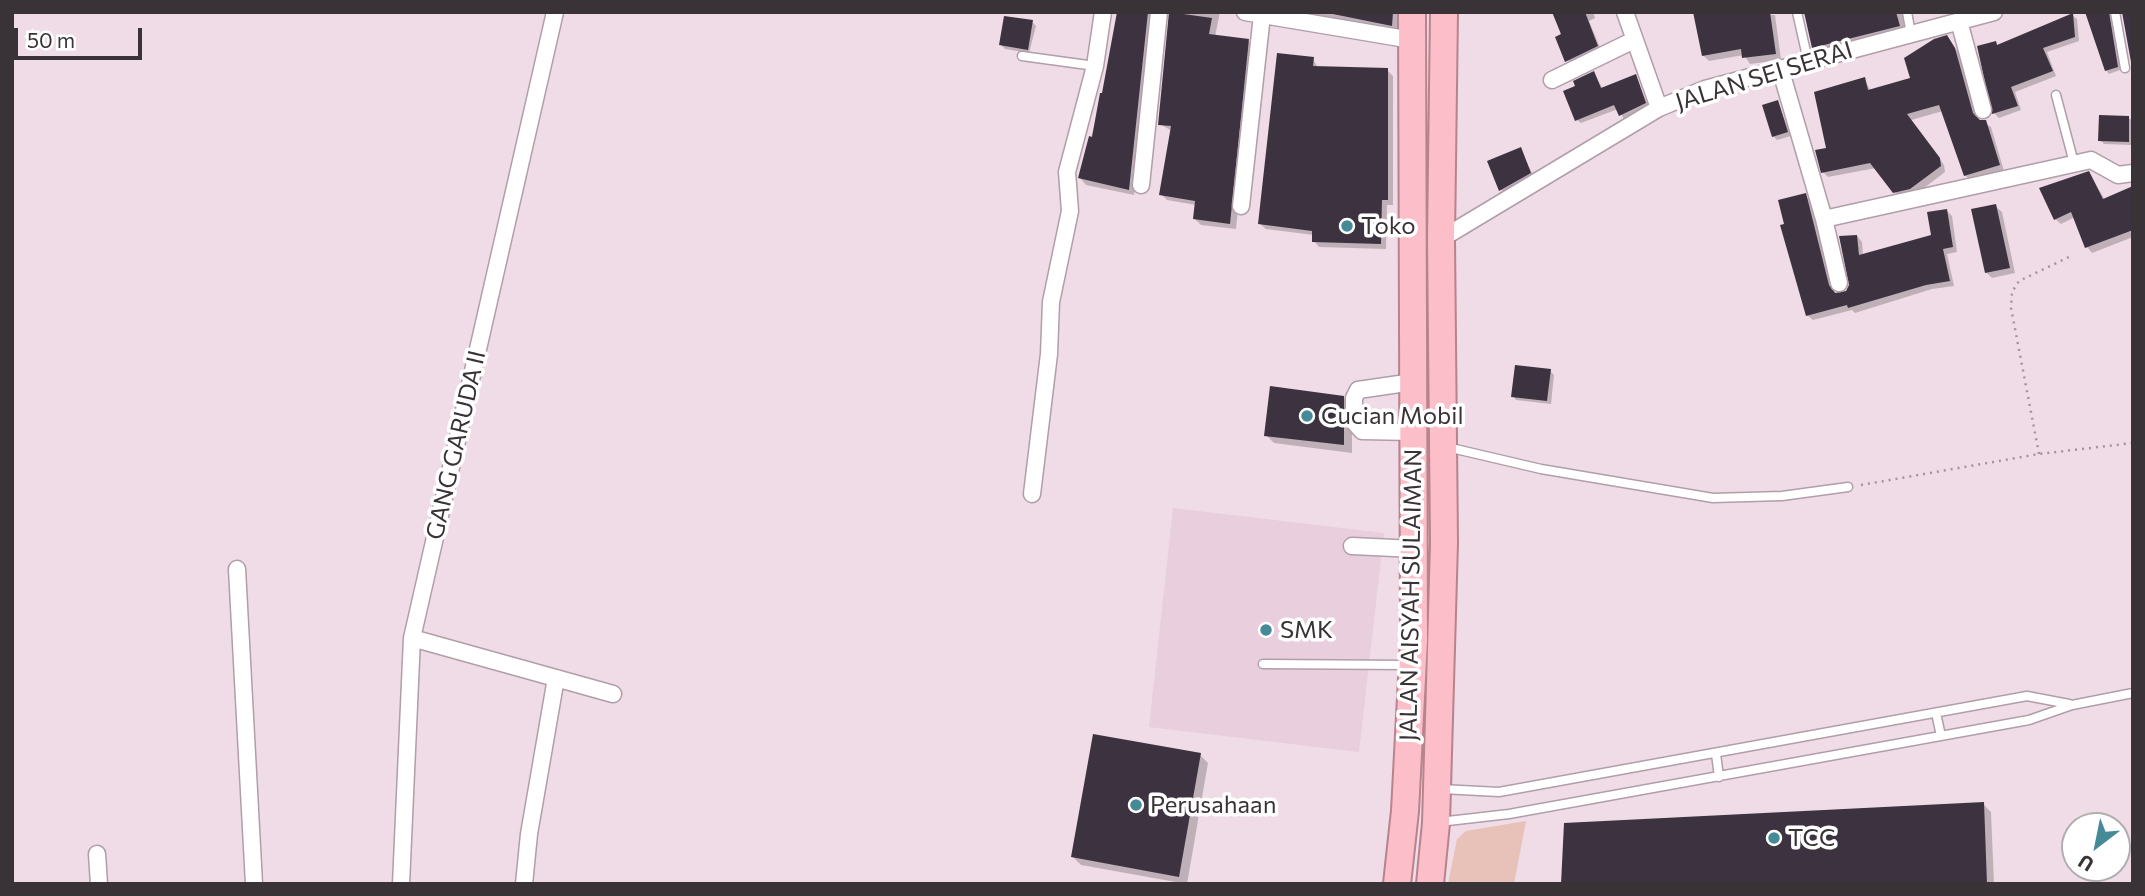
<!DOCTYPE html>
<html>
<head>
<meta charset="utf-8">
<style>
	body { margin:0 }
	#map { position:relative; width:2145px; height:896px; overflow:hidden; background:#efdce7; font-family:Commissioner,sans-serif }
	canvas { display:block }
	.frame { position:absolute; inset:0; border:14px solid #393236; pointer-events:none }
	.north { position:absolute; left:2061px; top:812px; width:70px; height:70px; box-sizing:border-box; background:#fff; border:2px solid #b0adaf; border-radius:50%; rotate:212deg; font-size:19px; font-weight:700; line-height:28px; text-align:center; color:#393236 }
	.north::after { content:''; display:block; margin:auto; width:24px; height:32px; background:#468a98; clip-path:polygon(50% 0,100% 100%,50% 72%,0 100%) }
	.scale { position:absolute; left:14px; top:28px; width:128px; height:32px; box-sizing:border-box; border:4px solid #393236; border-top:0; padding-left:9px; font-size:21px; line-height:24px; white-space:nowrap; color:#393236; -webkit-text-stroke:5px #fff; paint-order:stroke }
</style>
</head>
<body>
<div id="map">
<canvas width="2145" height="896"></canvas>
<div class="frame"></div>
<div class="north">U</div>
<div class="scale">50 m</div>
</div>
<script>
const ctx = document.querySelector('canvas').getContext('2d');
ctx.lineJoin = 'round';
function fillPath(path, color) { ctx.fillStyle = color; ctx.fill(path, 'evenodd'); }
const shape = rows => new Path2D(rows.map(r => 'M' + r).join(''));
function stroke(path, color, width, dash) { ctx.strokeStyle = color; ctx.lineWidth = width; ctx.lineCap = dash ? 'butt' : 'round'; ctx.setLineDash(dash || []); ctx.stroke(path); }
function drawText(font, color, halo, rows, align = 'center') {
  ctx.font = font + ' Commissioner,sans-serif'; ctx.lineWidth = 7; ctx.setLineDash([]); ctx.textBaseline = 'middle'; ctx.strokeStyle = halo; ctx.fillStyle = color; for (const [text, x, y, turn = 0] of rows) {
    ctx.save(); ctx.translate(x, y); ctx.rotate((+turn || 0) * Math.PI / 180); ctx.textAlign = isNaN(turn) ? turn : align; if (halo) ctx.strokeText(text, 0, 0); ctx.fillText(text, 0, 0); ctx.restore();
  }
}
const built = shape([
	[1173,508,1384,533,1359,752,1149,727]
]);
const green = shape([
	[1526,821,1514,884,1448,884,1457,839,1466,831]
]);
const shadow = shape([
	[1118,12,1157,12,1134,195,1086,185,1080,178,1109,72],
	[1171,12,1220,12,1215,37,1248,41,1254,47,1236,229,1201,225,1195,219,1196,205,1167,200,1161,194,1172,131,1160,124],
	[1284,12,1400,12,1397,31],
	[1554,12,1593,12,1595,18,1589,21,1601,50,1570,65],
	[1740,12,1775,15,1781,60,1750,64,1744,55,1709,61,1703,55],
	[1806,12,1902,12,1907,34,1822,56,1813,47],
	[2087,12,2112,12,2120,70,2109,74,2106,70],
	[2123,12,2133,12,2133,62,2132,62],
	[2072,15,2077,19,2079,41,2047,52,2056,76,2015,92,2021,110,1999,118,1994,113,1979,48,1995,43,1999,46],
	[1032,22,1036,26,1029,53,1005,49,1001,45],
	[1947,37,1960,55,1978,120,1991,127,2004,171,1971,181,1965,175,1943,111,1911,120,1944,165,1945,172,1916,194,1900,198,1876,168,1828,177,1823,172,1828,149,1864,79,1871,91,1912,79],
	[1313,59,1318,68,1387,70,1393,76,1393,205,1387,205,1386,249,1319,247,1314,241,1314,235,1266,229,1260,224],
	[1594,73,1603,89,1635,76,1649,107,1624,119,1618,109,1581,123,1577,120,1577,87],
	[1778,102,1791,136,1777,140,1773,136],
	[2129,118,2133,121,2132,145,2104,144,2100,140],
	[1521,150,1534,177,1504,193,1501,190],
	[2089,173,2105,200,2133,188,2133,237,2092,253,2087,247,2075,217,2061,224,2055,219],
	[1805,195,1810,200,1836,295,1847,293,1851,286,1857,236,1862,242,1863,256,1933,237,1947,211,1952,216,1957,252,1947,254,1954,286,1932,289,1855,313,1852,310,1813,320,1807,315,1787,225],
	[1995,206,2002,212,2015,273,1992,278,1986,272],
	[1550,371,1554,375,1551,404,1516,400,1513,396],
	[1343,397,1352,406,1352,453,1274,443,1266,435],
	[1200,755,1208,763,1187,884,1081,865,1073,857],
	[1983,804,1991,812,1994,884,1563,884]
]);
const building = shape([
	[1117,12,1148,12,1129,190,1078,178,1089,136,1092,137,1100,93,1102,93],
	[1169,12,1212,18,1209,34,1249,39,1230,224,1193,219,1195,201,1159,195,1171,126,1158,125],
	[1323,12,1393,12,1392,26],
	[1552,12,1585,12,1598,46,1565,62,1555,37,1561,34],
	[1693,12,1770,12,1776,54,1742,58,1741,49,1702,56],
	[1804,12,1896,12,1900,26,1812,48],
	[2085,12,2109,12,2118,67,2105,71],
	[2122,12,2133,12,2131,62],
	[2073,13,2075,37,2043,48,2053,71,2011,87,2018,106,1992,114,1977,46,1996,41,1997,45],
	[1004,16,1033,20,1028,50,999,45],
	[1947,35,1955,48,1973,113,1980,120,1986,120,2000,165,1964,176,1939,105,1907,114,1940,158,1941,166,1910,189,1893,193,1870,163,1821,173,1815,150,1826,148,1814,92,1865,77,1868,90,1910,78,1904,58,1934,39],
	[1277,53,1314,57,1313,66,1388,68,1388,200,1382,200,1381,244,1312,242,1312,231,1258,224],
	[1594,71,1601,88,1636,74,1646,103,1619,116,1614,105,1575,121,1563,91,1575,86,1573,81],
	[1778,100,1788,132,1772,137,1762,105],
	[2099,115,2129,116,2129,142,2098,141],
	[1521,147,1531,173,1499,191,1487,161],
	[2089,171,2103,199,2133,186,2133,230,2085,248,2071,212,2054,220,2039,188],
	[1806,193,1829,285,1835,293,1846,291,1849,285,1839,236,1857,235,1859,255,1931,235,1927,212,1947,209,1953,247,1943,249,1950,281,1926,285,1848,308,1847,305,1806,316,1780,225,1784,224,1778,200],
	[1996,204,2010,268,1985,273,1971,209],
	[1515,365,1551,369,1547,401,1511,397],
	[1270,386,1344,396,1344,445,1264,436],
	[1093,734,1201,753,1179,877,1071,857],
	[1984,802,1987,884,1561,884,1564,823]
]);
const path = shape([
	[2039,454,2011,308,2012,292,2019,281,2069,257],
	[1861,485,2039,454,2133,443]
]);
const service = shape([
	[1797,12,1808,61],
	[1907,12,1911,34],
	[2115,12,2125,68],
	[1022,56,1095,66],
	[2056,95,2074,163],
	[1447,447,1541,469,1713,498,1782,496,1848,487],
	[1263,664,1407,665],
	[1936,713,1941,736],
	[1716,754,1719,777],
	[1441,789,1499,792,2027,696,2069,704],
	[1439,822,1509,814,2029,720,2072,705,2133,693]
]);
const minor = shape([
	[1245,12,1412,40],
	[1625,12,1659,108],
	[1959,21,1983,110],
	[1780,68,1824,219,2091,160,2118,175,2133,173],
	[1552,80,1634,40],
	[1141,185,1159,12],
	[1241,206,1262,15],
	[1824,219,1839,283],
	[1441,239,1659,108,1705,89,1994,12],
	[1413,382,1358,390,1354,398,1354,422,1362,431,1413,432],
	[1032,494,1049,354,1051,302,1070,211,1067,172,1095,66,1103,12],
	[1352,546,1415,549],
	[237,569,254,884],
	[412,638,613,694],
	[97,854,99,884],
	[401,884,412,638,555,12],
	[524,884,529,834,556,678]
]);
const trunk = shape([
	[1397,884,1405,811,1414,640,1412,12],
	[1430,884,1436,823,1444,543,1441,239,1444,12]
]);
const markers = [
	[1347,226,7,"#468a98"],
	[1307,416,7,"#468a98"],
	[1266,630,7,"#468a98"],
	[1136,805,7,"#468a98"],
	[1774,838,7,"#468a98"]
];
const streetNames = [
	["JALAN SEI SERAI",1764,76,-17],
	["GANG GARUDA II",456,445,-77],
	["JALAN AISYAH SULAIMAN",1411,595,-89]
];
const poiNames = [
	["Toko",1361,226],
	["Cucian Mobil",1321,416],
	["SMK",1280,630],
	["Perusahaan",1150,805],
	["TCC",1788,838]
];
fillPath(built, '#e9cedd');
fillPath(green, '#e8c1b8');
fillPath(shadow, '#0003');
fillPath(building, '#3d3340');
stroke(service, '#b09ea9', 11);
stroke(minor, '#b09ea9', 19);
stroke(trunk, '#b7838c', 30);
stroke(path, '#a2949c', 2.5, [2, 5]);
stroke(service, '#fff', 8);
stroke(minor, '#fff', 16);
stroke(trunk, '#fcbec8', 26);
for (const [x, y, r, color] of markers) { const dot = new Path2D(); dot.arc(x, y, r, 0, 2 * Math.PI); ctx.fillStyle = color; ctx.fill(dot); stroke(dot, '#fff', 2.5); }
drawText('24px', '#393236', '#fff', streetNames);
drawText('24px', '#393236', '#fff', poiNames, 'left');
</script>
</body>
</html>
